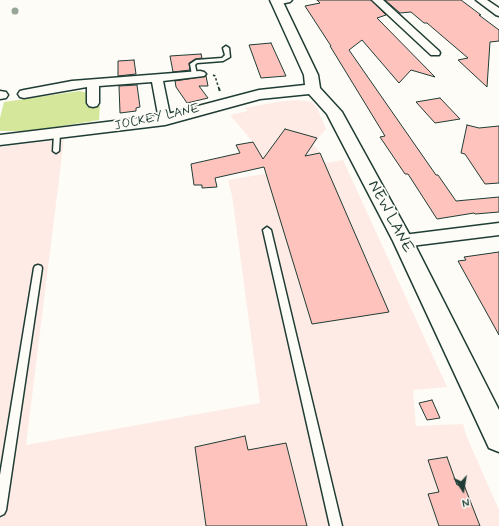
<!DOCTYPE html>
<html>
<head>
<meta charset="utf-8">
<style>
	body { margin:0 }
	#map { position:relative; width:499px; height:526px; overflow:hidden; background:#fdfcf7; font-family:Mynerve,sans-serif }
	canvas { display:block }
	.north { position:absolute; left:443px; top:470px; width:40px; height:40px; -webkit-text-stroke:3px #fdfcf7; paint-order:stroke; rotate:168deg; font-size:11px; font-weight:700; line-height:16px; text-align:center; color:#1f3d34 }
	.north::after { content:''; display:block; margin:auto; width:14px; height:18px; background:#1f3d34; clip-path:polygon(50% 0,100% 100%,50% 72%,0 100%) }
</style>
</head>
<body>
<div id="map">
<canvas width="499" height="526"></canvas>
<div class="north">N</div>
</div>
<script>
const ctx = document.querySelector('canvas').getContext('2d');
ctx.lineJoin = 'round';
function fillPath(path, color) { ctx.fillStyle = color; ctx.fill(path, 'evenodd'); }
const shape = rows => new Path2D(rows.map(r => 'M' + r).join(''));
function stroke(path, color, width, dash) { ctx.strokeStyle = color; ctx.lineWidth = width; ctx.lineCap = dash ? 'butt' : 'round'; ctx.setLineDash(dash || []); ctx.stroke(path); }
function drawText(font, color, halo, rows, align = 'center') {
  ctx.font = font + ' Mynerve,sans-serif'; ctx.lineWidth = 3.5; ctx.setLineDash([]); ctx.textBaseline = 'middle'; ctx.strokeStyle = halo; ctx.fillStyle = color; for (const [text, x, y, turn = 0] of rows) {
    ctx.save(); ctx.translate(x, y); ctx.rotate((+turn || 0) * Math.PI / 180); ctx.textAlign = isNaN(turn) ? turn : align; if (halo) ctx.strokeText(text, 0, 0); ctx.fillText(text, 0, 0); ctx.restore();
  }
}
const built = shape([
	[299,100,312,102,317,108,326,129,313,144,320,153,290,158,298,168,343,160,447,387,413,390,416,426,463,424,466,435,499,510,499,526,0,526,0,147,64,139,26,445,260,403,232,195,228,180,270,173,253,142,230,115,248,111,245,108,283,101]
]);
const green = shape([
	[80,91,87,93,87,107,100,105,99,120,50,128,23,131,0,131,0,118,4,102]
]);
const building = shape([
	[317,0,371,0,386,15,377,18,435,77,411,70,399,83,362,40,349,50,436,175,438,175,456,201,499,197,499,212,475,214,474,213,437,219,408,174,405,174,380,137,385,136,330,46,331,46,305,6,320,3,317,0],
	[385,0,461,0,481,15,479,15,499,30,499,41,490,42,487,87,458,60,468,58,441,35,427,23,424,23,411,12,400,13,385,0],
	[271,43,286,76,261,78,249,45,271,43],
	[201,54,202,58,195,59,189,63,190,70,173,72,170,56,201,54],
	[134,60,136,74,118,76,118,61,134,60],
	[206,76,208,86,199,86,208,98,187,103,176,87,175,81,206,76],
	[137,85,140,107,136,108,136,111,120,113,119,86,137,85],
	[440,98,460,119,435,123,416,102,440,98],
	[467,125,479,128,499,126,499,183,485,184,465,154,461,153,467,125],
	[285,129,317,138,305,156,320,153,389,312,312,324,264,167,215,178,217,187,202,188,202,185,194,185,191,164,240,153,236,145,253,142,263,159,285,129],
	[499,252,499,335,458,261,466,260,464,257,499,252],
	[432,400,440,418,427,420,419,403,432,400],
	[245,436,248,450,286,443,307,526,206,526,195,447,245,436],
	[447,457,457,485,464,485,480,526,439,526,428,494,439,492,428,460,447,457]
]);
const pathFar1 = shape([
	[213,75,215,76,219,89]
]);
const path = shape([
	[219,88,220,92]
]);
const service = shape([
	[226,46,229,48,230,57,223,61,197,63,195,65,197,74,192,75,190,64,196,60,222,58,225,55,223,48,226,46],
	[57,132,60,134,59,151,56,153,53,151,54,134,57,132],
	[267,227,271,230,342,526,330,526,263,230,267,227],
	[38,265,41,266,42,268,6,510,4,514,0,516,0,475,34,268,35,266,38,265]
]);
const minor = shape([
	[273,0,292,0,290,2,276,5,273,4,271,2,273,0],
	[372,0,383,0,439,51,440,53,439,55,431,55,372,0],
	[476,0,487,0,499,8,499,16,496,15,476,0],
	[200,71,204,72,206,74,204,76,163,81,171,120,170,123,165,124,160,123,159,120,152,82,99,86,99,103,97,106,93,107,89,106,87,103,87,87,24,98,20,97,18,94,20,91,24,90,72,81,200,71],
	[0,91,6,92,8,95,6,98,0,99,0,91],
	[499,223,499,235,403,247,397,245,395,241,397,237,403,235,499,223]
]);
const tertiary = shape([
	[270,0,282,0,318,75,320,88,342,112,413,241,499,410,499,452,489,448,393,241,327,114,309,94,260,99,165,125,0,145,0,135,164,115,259,90,305,85,304,75,270,0]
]);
const trees = [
	[15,11]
];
const farStreetnames = [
	["JOCKEY LANE",157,118,-12]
];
const streetNames = [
	["NEW LANE",390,217,62]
];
fillPath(built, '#feebe6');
fillPath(green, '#d5e79b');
fillPath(building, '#ffc3be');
stroke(building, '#1f3d34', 1);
stroke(service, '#1f3d34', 3);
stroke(minor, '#1f3d34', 3);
stroke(tertiary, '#1f3d34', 3);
stroke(pathFar1, '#1f3d34', 1.5, [2.5, 2]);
stroke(path, '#1f3d34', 2, [3, 2.5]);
fillPath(service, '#fdfcf7');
fillPath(minor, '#fdfcf7');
fillPath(tertiary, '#fdfcf7');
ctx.fillStyle = '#97a697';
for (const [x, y] of trees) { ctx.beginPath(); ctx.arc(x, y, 3.5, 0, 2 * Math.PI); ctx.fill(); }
drawText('13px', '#1f3d34', '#fdfcf7', farStreetnames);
drawText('16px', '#1f3d34', '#fdfcf7', streetNames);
</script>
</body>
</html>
